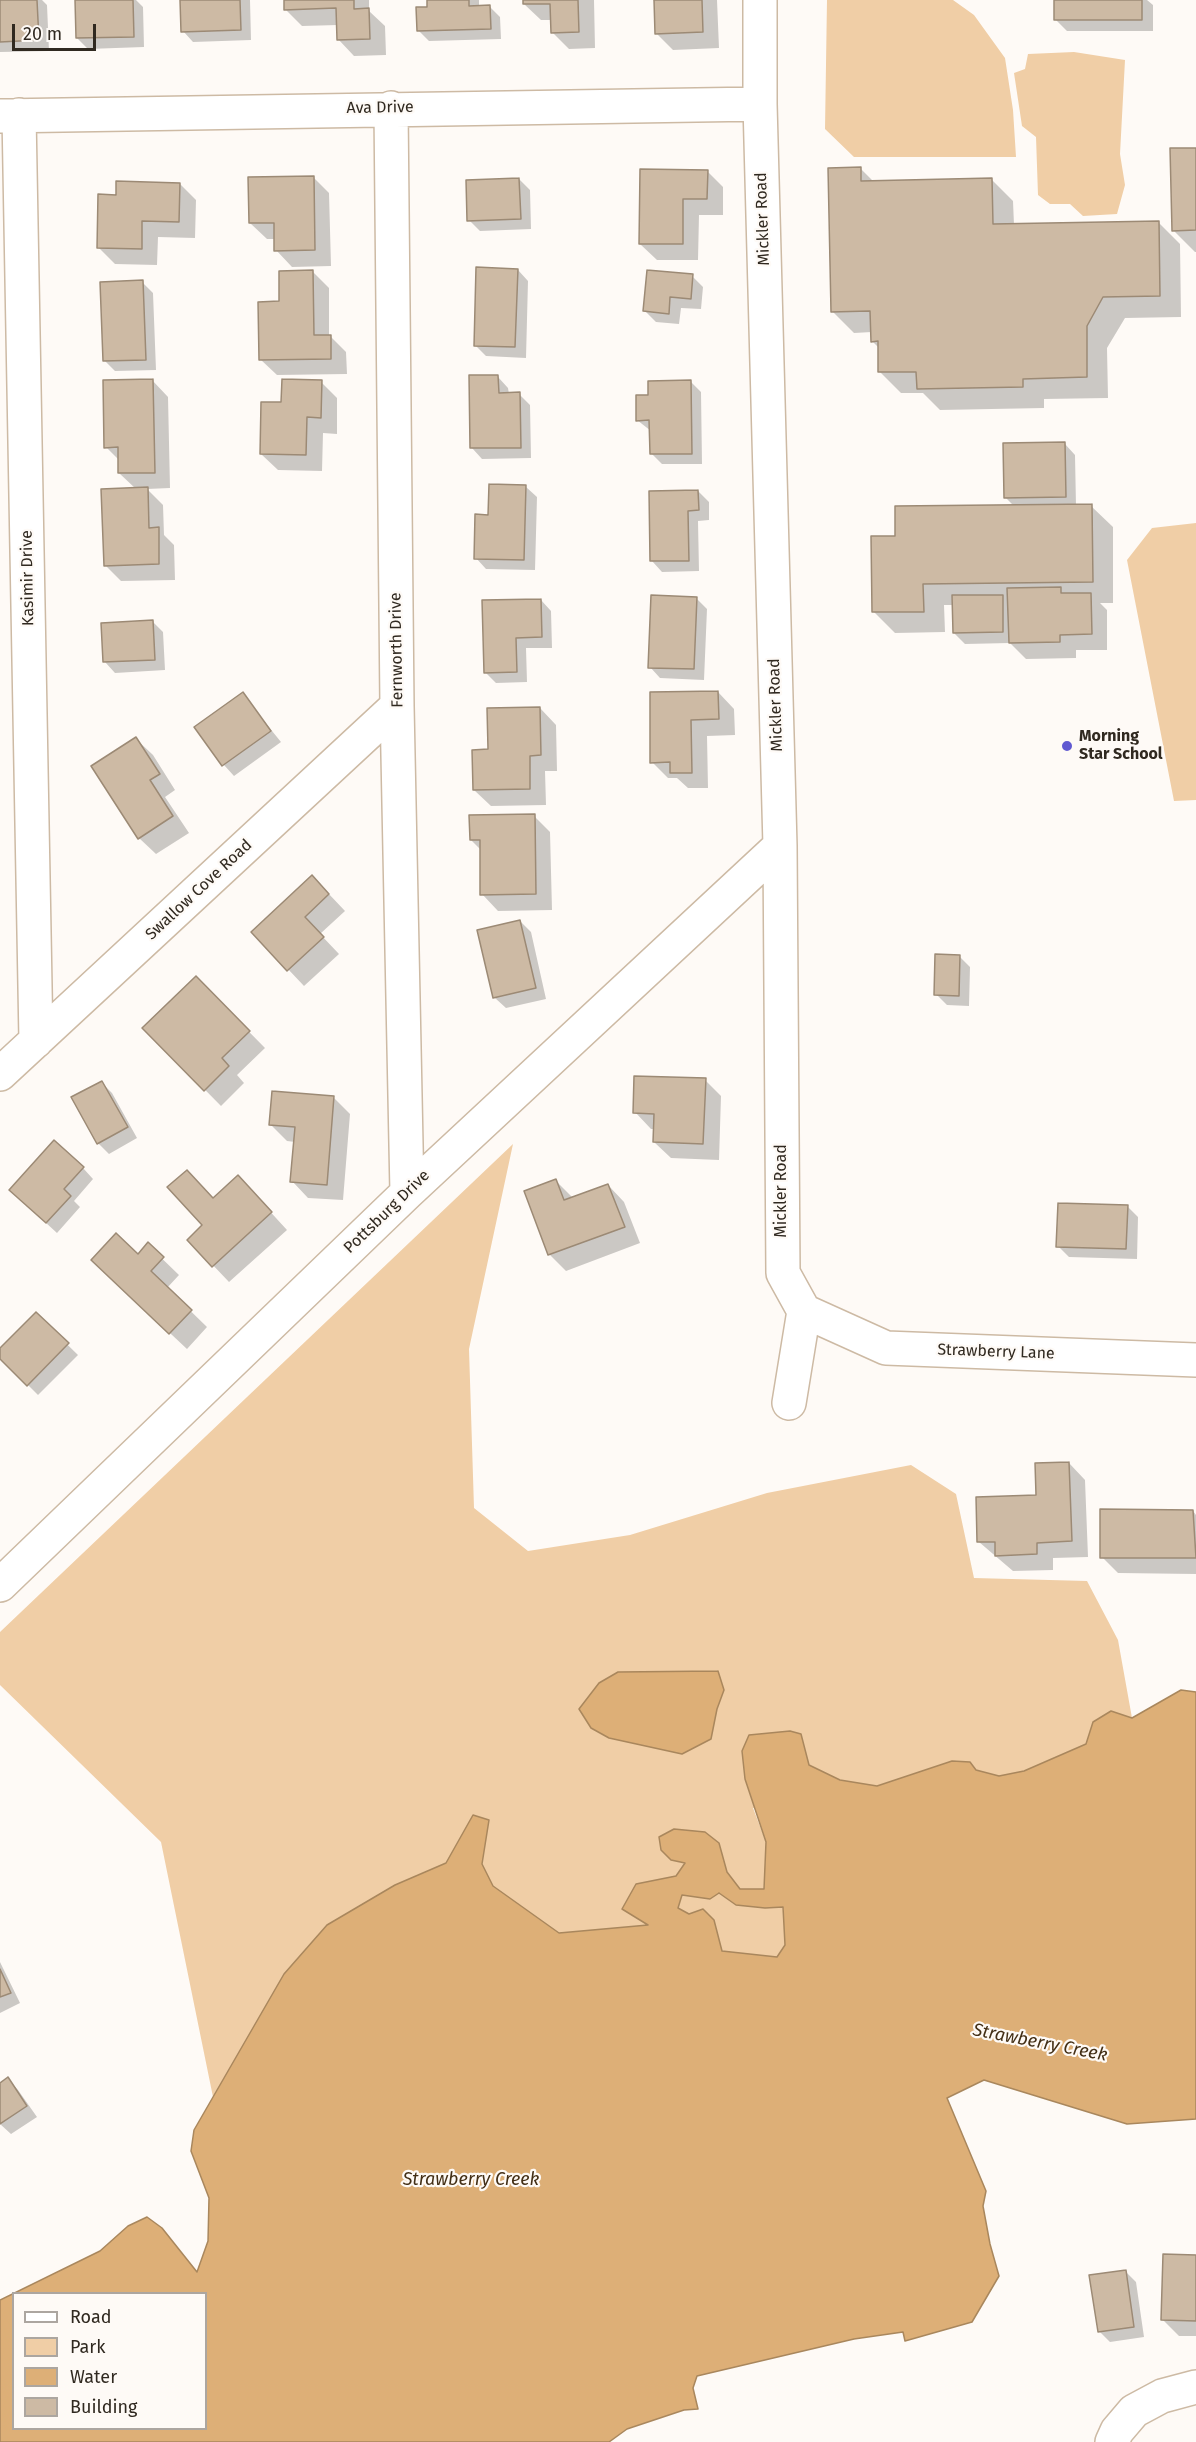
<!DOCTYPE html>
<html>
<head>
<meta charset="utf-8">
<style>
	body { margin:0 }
	#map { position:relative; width:1196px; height:2442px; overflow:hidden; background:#fefaf6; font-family:"Fira Sans",sans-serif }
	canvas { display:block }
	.legend { position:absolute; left:12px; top:2292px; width:195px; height:138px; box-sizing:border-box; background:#fefaf6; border:2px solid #aca6a0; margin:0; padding:8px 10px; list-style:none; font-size:18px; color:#302920 }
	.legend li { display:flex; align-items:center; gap:12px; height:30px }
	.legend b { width:30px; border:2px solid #aca6a0 }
	.scale { position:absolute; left:12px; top:24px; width:84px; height:27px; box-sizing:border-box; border:3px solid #302920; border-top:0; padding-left:8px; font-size:18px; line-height:21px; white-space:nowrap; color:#302920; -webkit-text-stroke:4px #fefaf6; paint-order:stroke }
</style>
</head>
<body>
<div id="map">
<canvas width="1196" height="2442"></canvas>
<ul class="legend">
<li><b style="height:8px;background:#fff"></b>Road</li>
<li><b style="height:16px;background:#f0cea6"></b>Park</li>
<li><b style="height:16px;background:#ddaf77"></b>Water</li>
<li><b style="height:16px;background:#cdbaa4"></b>Building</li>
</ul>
<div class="scale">20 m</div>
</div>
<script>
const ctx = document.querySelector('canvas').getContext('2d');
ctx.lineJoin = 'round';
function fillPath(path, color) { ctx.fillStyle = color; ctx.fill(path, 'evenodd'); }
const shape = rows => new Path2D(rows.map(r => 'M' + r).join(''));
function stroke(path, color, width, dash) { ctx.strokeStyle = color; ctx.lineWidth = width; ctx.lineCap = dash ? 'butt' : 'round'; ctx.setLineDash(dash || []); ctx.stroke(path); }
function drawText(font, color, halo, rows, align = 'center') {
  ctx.font = font + ' "Fira Sans",sans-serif'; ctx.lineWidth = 4.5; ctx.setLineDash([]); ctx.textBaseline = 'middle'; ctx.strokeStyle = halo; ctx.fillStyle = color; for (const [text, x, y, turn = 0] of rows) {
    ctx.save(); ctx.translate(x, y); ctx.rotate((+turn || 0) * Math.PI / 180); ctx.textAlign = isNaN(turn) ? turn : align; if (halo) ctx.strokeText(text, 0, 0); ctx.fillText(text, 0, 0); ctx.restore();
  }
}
const green = shape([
	[827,0,953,0,974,15,1005,58,1013,110,1016,157,854,157,825,129],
	[1074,52,1125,60,1120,154,1125,185,1117,214,1083,216,1070,204,1050,204,1038,195,1036,137,1022,126,1014,73,1025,69,1028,54],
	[1196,523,1196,800,1174,801,1127,560,1152,528],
	[513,1144,469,1349,474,1508,528,1551,630,1535,767,1493,911,1465,956,1494,974,1578,1087,1581,1118,1640,1132,1718,1181,1690,1196,1692,1068,1773,753,1808,766,1842,764,1890,740,1889,727,1872,719,1843,661,1850,671,1859,686,1863,765,1908,783,1907,786,1945,777,1957,213,2097,161,1842,0,1685,0,1632],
	[724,1689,717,1709,591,1728]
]);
const water = shape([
	[718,1671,724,1690,717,1709,711,1739,682,1754,609,1738,591,1728,579,1709,599,1683,618,1672,718,1671],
	[1181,1690,1196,1692,1196,2119,1127,2124,984,2080,947,2098,986,2191,983,2206,990,2244,999,2276,972,2322,905,2341,903,2332,854,2339,697,2376,693,2388,698,2409,684,2410,627,2429,609,2442,0,2442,0,2300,100,2251,128,2226,147,2217,162,2228,197,2272,208,2241,209,2198,191,2151,194,2130,284,1974,327,1925,395,1885,446,1863,473,1815,489,1820,482,1864,493,1886,559,1933,648,1925,622,1909,636,1884,676,1876,685,1863,671,1860,661,1850,659,1837,674,1829,705,1832,719,1843,727,1872,740,1889,764,1889,766,1842,745,1779,742,1751,749,1735,790,1731,801,1734,809,1765,840,1780,877,1786,952,1761,970,1762,976,1770,999,1776,1024,1771,1086,1744,1093,1722,1111,1711,1132,1718,1181,1690],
	[719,1893,736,1905,765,1908,783,1907,785,1945,777,1957,722,1951,714,1920,703,1909,689,1914,678,1908,682,1895,710,1899,719,1893],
	[14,2294,206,2294,206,2428,14,2428,14,2294]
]);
const shadow = shape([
	[0,0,42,0,47,5,49,51,0,52],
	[76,0,136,0,143,7,144,47,88,49,77,38],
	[182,0,250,0,251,40,193,42,183,31],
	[285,0,369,0,369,11,385,26,386,55,354,56,338,39,338,25,302,26,285,9],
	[429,0,479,0,479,7,490,7,500,17,501,39,429,41,418,30,429,8],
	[524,0,594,0,595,48,569,49,552,32,552,20,541,20,524,4],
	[653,0,717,0,719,48,673,50,656,33,656,3],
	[1056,0,1147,0,1153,5,1153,31,1067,31,1056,20],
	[1196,149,1196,252,1195,252,1173,230],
	[861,169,874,182,992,180,1013,201,1014,225,1159,223,1180,244,1181,317,1125,318,1107,348,1108,398,1044,399,1044,408,940,410,923,393,901,393,880,372,880,349,872,341,872,332,854,333,832,311],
	[707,171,723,187,723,215,699,215,698,260,657,260,640,244],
	[313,177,329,193,331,266,292,267,276,250,275,239,267,239,250,223],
	[519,179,530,190,531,229,480,231,469,220],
	[180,184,196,200,195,238,158,237,157,265,115,264,98,247,117,196],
	[518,270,528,281,526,358,486,356,475,345],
	[313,272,329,288,329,335,346,352,347,374,277,375,260,359,281,303],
	[692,276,703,287,701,309,681,308,679,324,656,322,645,311],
	[142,282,153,293,156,370,115,371,104,360],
	[498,377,508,388,509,394,519,394,530,405,531,458,482,459,472,448],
	[152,380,168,397,170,488,147,489,163,505,164,535,174,545,175,580,121,581,105,565,136,489,119,473,119,460,106,447],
	[690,381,701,392,702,464,662,464,651,453,651,431,637,420,650,396],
	[321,382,337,398,337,434,323,433,322,471,278,470,261,454,283,404],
	[1065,444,1075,455,1076,506,1091,506,1113,527,1113,603,1100,603,1107,610,1107,650,1076,650,1076,658,1026,659,1010,643,965,644,954,633,954,605,944,605,945,632,895,633,873,611,897,537,1014,506,1005,497],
	[526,487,537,497,535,570,486,569,476,558,489,516],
	[698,491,709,502,709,520,698,521,699,571,662,572,652,561],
	[696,598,707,609,704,680,660,678,650,667],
	[541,600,551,611,552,648,526,648,527,682,496,683,485,672],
	[152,621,163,632,165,670,115,673,105,662],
	[718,692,734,709,735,735,707,736,708,788,688,788,677,778,668,778,652,762,651,693],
	[242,694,281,742,234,776,224,765,196,728],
	[540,708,556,725,557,771,545,771,546,805,491,806,474,790,490,751],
	[136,739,153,755,175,790,165,797,189,833,156,854,139,838],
	[534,816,550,832,552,910,498,911,482,894,481,850,471,840],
	[328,893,345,911,320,934,339,954,304,986,253,932],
	[520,921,531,932,546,999,506,1008,495,998],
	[959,956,970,967,969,1006,947,1005,936,994],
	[196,978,265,1048,237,1075,244,1083,221,1106,144,1028],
	[705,1080,721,1096,719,1160,671,1158,654,1142,655,1129,651,1129,635,1112],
	[102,1083,112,1093,137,1138,109,1154,98,1143],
	[334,1098,350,1114,343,1200,308,1198,292,1181,295,1142,287,1141,271,1125],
	[83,1168,93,1179,74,1201,80,1207,57,1233,21,1200],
	[556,1181,572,1197,608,1185,624,1202,640,1243,566,1271,550,1255,526,1192],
	[254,1194,287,1230,229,1282,189,1240,204,1225,213,1199],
	[1127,1206,1138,1217,1137,1259,1069,1257,1058,1246],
	[148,1245,179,1275,167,1288,207,1327,187,1349,109,1276,138,1256],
	[36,1314,78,1355,38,1395,0,1357,0,1350],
	[1069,1463,1085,1480,1088,1557,1053,1558,1053,1570,1013,1571,979,1542,1038,1497],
	[1193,1511,1196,1515,1196,1574,1118,1573,1102,1557],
	[0,1962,20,2003,0,2013],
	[8,2079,18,2090,37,2117,11,2134,0,2124,0,2084],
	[1196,2257,1196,2336,1179,2336,1162,2319],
	[1125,2271,1136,2282,1144,2337,1110,2342,1099,2331]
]);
const building = shape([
	[0,0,37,0,39,40,0,42,0,0],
	[75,0,133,0,134,37,76,38,75,0],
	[180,0,240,0,241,30,181,32,180,0],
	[284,0,354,0,354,9,369,8,370,39,337,40,336,8,284,10,284,0],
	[427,0,469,0,469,6,490,5,491,29,417,31,416,7,427,7,427,0],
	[523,0,578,0,579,32,551,33,550,4,523,4,523,0],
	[654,0,702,0,703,32,655,34,654,0],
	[1054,0,1142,0,1142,20,1054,20,1054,0],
	[1170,148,1196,148,1196,230,1172,231,1170,148],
	[861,167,861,181,992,178,993,224,1159,221,1160,296,1103,297,1087,326,1087,377,1023,379,1023,387,917,389,916,372,878,372,878,341,871,342,870,311,831,312,828,168,861,167],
	[640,169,708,170,707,199,683,199,683,244,639,244,640,169],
	[314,176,315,250,274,251,274,223,249,223,248,177,314,176],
	[519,178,521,219,467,221,466,180,519,178],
	[116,181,180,183,179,222,142,221,142,249,97,248,98,194,116,195,116,181],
	[476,267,518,269,515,347,474,346,476,267],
	[313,270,314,335,331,335,331,359,259,360,258,302,279,301,279,271,313,270],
	[647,270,693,274,691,299,670,297,669,314,643,311,647,270],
	[143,280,146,360,103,361,100,282,143,280],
	[469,375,498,375,499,393,520,392,521,448,470,448,469,375],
	[153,379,155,473,118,473,118,447,104,448,103,380,153,379],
	[282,379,322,380,321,418,307,417,306,455,260,454,261,402,281,402,282,379],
	[691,380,692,454,650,454,649,420,636,421,636,395,648,395,648,381,691,380],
	[1065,442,1066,497,1004,498,1003,443,1065,442],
	[489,484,526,485,524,560,474,559,475,514,488,515,489,484],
	[148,487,149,528,159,527,159,564,104,566,101,489,148,487],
	[698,490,699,510,688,511,689,561,650,561,649,491,698,490],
	[1092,504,1093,582,923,584,924,612,872,612,871,536,895,536,895,506,1092,504],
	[1061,587,1061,593,1091,593,1092,634,1060,635,1060,642,1009,643,1007,588,1061,587],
	[651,595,697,597,694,669,648,668,651,595],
	[952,595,1003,595,1003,632,953,633,952,595],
	[541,599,542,637,516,638,517,672,484,673,482,600,541,599],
	[153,620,155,660,103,662,101,623,153,620],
	[718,691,719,719,691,720,692,773,670,773,670,762,650,763,650,692,718,691],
	[243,692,271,731,222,766,194,727,243,692],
	[540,707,541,755,530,756,530,789,473,790,472,750,488,749,487,708,540,707],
	[136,737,160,774,150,780,173,816,138,839,91,766,136,737],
	[535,814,536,894,480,895,480,840,470,840,469,815,535,814],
	[312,875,329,894,305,917,324,937,287,971,251,932,312,875],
	[520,920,536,988,493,998,477,930,520,920],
	[935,954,960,955,959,996,934,995,935,954],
	[196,976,250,1031,222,1058,229,1066,204,1091,142,1028,196,976],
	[634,1076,706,1078,703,1144,653,1142,654,1114,633,1113,634,1076],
	[102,1081,128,1127,97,1144,71,1097,102,1081],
	[272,1091,334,1096,327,1185,290,1182,295,1127,269,1125,272,1091],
	[54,1140,84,1167,64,1189,71,1196,46,1223,9,1190,54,1140],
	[187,1170,213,1198,238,1175,272,1212,212,1267,187,1240,202,1225,167,1187,187,1170],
	[556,1179,564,1200,608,1184,625,1227,548,1255,524,1191,556,1179],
	[1058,1203,1128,1205,1126,1249,1056,1247,1058,1203],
	[116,1233,138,1254,148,1242,164,1257,151,1271,192,1310,169,1334,91,1260,116,1233],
	[36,1312,69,1343,27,1386,0,1359,0,1348,36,1312],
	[1069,1462,1072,1541,1037,1543,1037,1554,995,1556,995,1542,977,1542,976,1497,1036,1495,1035,1463,1069,1462],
	[1100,1509,1193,1510,1196,1558,1100,1558,1100,1509],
	[0,1969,11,1993,0,1997,0,1969],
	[8,2077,27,2106,0,2124,0,2083,8,2077],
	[1163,2254,1196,2255,1196,2321,1161,2320,1163,2254],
	[1126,2270,1134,2327,1098,2332,1089,2275,1126,2270]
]);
const minor = shape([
	[760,0,760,104,780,846,783,1273,804,1311,789,1403],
	[391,108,397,706,407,1193],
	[19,115,36,1041],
	[0,116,760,104],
	[0,1074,397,706],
	[804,1311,886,1348,1196,1360],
	[0,1585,407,1193,780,846],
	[1112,2442,1117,2431,1134,2411,1162,2396,1196,2387]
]);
const markers = [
	[1067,746,6,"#6059d1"]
];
const streetNames = [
	["Ava Drive",380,108,-1],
	["Mickler Road",763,219,-92],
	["Kasimir Drive",28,578,-91],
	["Fernworth Drive",397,650,-91],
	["Mickler Road",776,705,-92],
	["Swallow Cove Road",199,890,-43],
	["Mickler Road",782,1191,-90],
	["Pottsburg Drive",387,1212,-44],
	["Strawberry Lane",996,1352,2]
];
const poiNames = [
	["Morning",1079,737],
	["Star School",1079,755]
];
const waterNames = [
	["Strawberry Creek",1040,2043,11],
	["Strawberry Creek",471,2180]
];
fillPath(green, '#f0cea6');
fillPath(water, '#ddaf77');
stroke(water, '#a9875d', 1.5);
fillPath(shadow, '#0003');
fillPath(building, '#cdbaa4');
stroke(building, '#9c8a75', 1.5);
stroke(minor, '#cdbaa4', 36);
stroke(minor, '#fff', 33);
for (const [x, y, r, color] of markers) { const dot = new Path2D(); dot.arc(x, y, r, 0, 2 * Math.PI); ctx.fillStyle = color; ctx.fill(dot); stroke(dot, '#fefaf6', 2); }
drawText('16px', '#302920', '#fefaf6', streetNames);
drawText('bold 16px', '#302920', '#fefaf6', poiNames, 'left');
drawText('italic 18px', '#432f16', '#fefaf6', waterNames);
</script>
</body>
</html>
